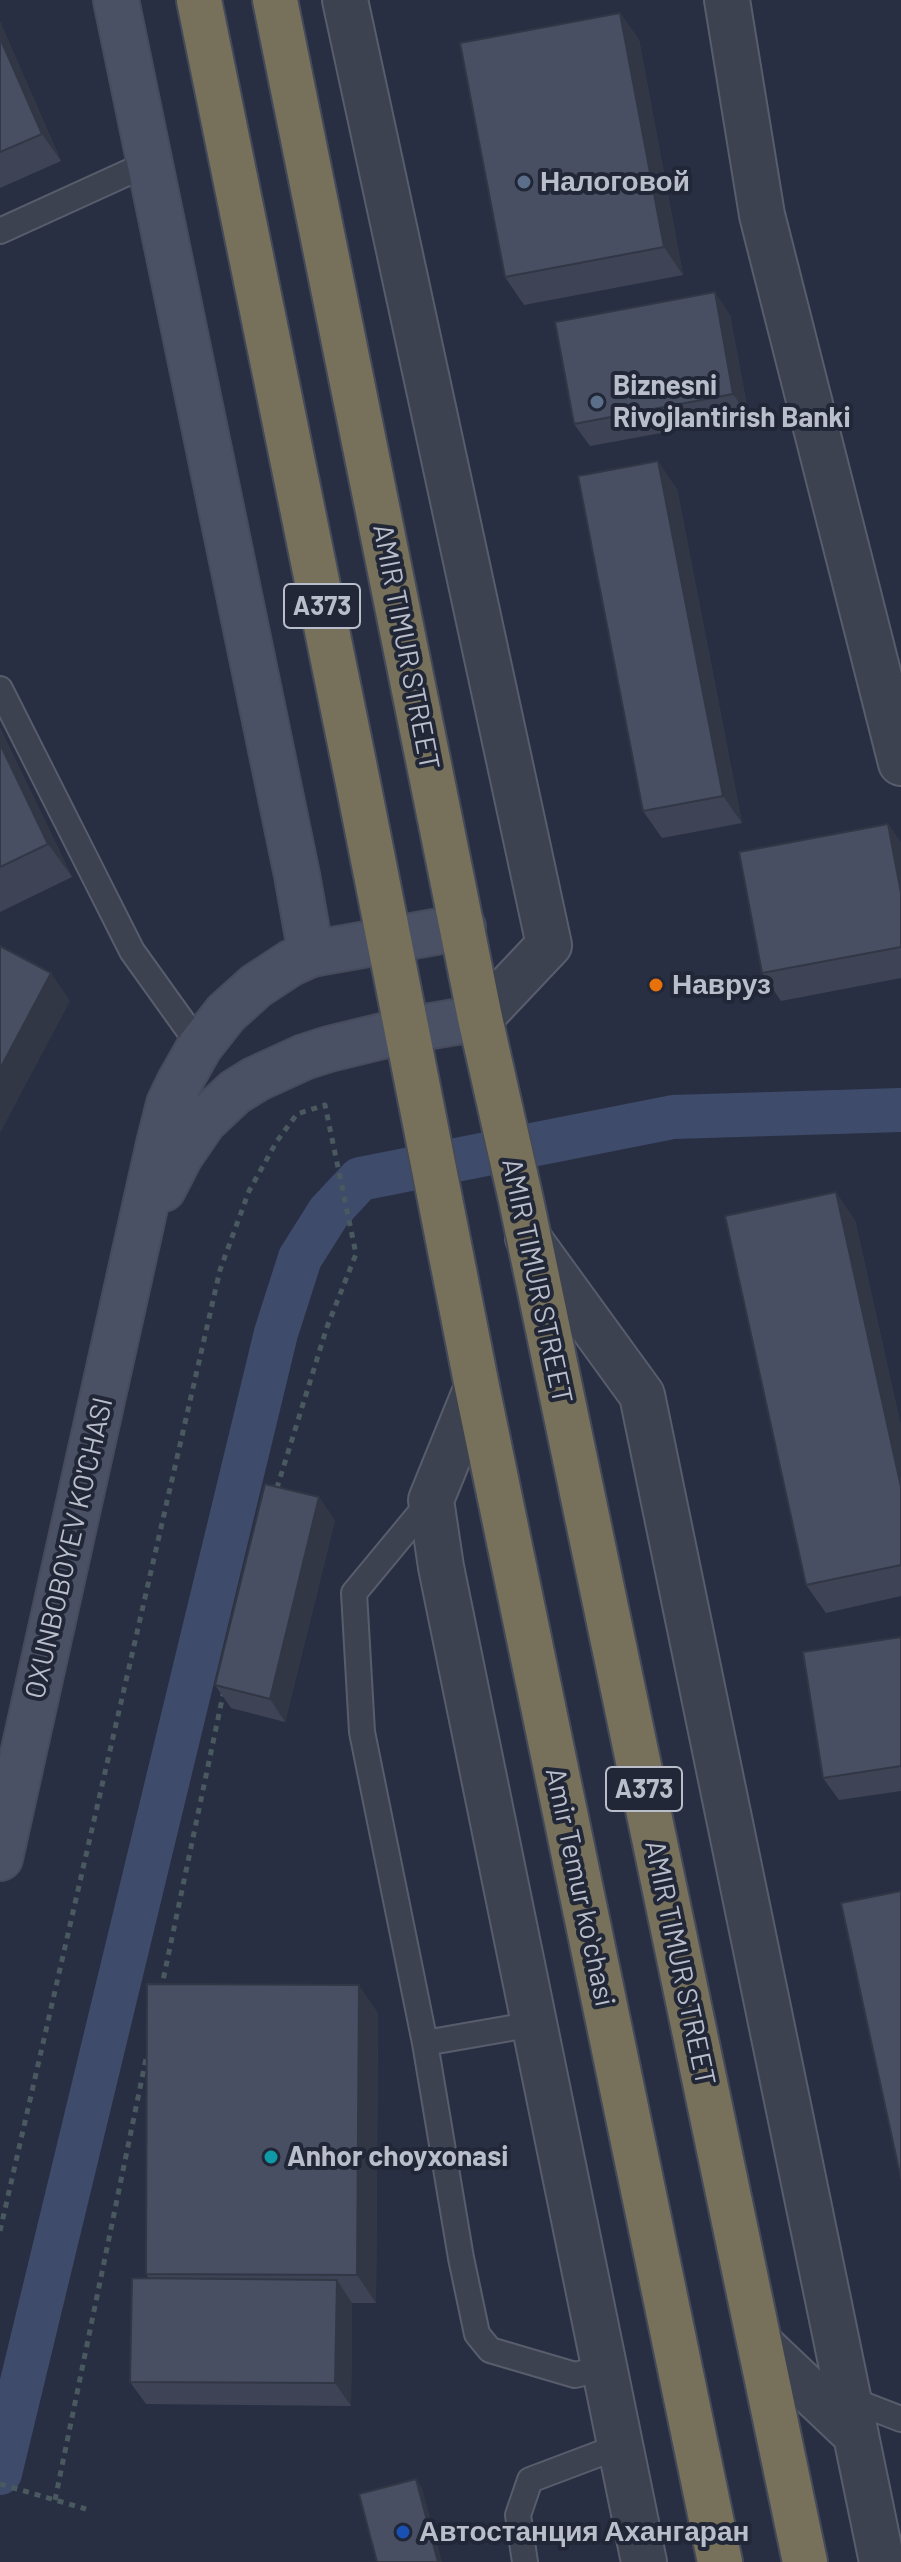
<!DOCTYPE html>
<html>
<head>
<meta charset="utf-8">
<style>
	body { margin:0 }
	canvas { display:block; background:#282f42 }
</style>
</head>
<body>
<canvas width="901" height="2562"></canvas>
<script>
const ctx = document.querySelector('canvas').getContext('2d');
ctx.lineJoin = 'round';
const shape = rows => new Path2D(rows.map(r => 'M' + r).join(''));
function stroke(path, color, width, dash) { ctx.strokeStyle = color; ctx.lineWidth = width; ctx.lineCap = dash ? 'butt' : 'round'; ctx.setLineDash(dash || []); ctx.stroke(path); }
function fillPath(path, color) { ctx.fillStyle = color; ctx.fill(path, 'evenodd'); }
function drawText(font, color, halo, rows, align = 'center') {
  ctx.font = font + ' Barlow,sans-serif'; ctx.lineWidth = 8; ctx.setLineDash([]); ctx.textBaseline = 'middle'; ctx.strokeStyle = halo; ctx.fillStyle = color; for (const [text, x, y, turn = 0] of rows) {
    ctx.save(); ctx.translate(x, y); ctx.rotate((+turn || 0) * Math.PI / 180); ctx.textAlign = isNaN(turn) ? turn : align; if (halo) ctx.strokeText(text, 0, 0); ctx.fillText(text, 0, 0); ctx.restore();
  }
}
const canal = shape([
	[0,2473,276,1333,300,1258,329,1212,360,1179,673,1117,901,1110]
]);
const path = shape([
	[161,1990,224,1690],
	[0,2231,220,1270,249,1191,277,1141,297,1114,325,1105,356,1254,327,1327,276,1491],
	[0,2484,86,2509],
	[55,2500,147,2054]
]);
const lane = shape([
	[0,231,149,163],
	[0,689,132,951,200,1046],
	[431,1500,354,1593,362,1732,425,2043,461,2258,477,2334,490,2350,575,2375,603,2368],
	[425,2043,534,2024],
	[849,2399,901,2419],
	[525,2562,518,2515,530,2480,620,2446]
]);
const street = shape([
	[345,0,549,945,480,1018],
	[727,0,762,215,901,763],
	[528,1238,642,1395,882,2562],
	[477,1387,431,1500,441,1567,644,2562],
	[760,2344,856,2435]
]);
const secondary = shape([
	[116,0,297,875,311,954],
	[163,1189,180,1156,204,1121,235,1092,256,1079,304,1057,329,1049,407,1030,480,1018],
	[0,1858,159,1144,169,1104,179,1083,200,1046,226,1013,256,986,291,963,311,954,463,927]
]);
const highway = shape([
	[199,0,358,783,477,1387,720,2562],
	[275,0,480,1018,521,1200,805,2562]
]);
const wall = shape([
	[620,13,639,40,683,275,524,305,505,277],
	[0,22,61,161,0,188],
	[730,315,749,417,590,446,574,424],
	[677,489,742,823,662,838,643,811],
	[0,728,72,877,0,912],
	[888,824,901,843,901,978,781,1001,762,973],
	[855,1220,901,1427,901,1596,826,1613,806,1585],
	[335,1520,285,1722,231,1708,215,1685],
	[901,1637,901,1791,839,1800,823,1778],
	[378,2013,376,2303,352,2303,351,2406,146,2404,130,2382,149,2279,146,2274]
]);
const shadedWall = shape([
	[620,13,639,40,683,275,664,247],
	[0,22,61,161,42,134,0,38],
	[715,292,730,315,749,417,733,394],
	[658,461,677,489,742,823,723,796],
	[0,728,72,877,48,844,0,744],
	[888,824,901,843,901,893],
	[51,973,70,1001,0,1133,0,1069],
	[836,1192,855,1220,901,1427,901,1487],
	[319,1497,335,1520,285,1722,270,1699],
	[359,1985,378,2013,376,2303,357,2275],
	[337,2280,352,2303,351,2406,335,2383],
	[416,2479,422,2488,442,2562,438,2562]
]);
const building = shape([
	[620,13,664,247,505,277,460,43,620,13],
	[0,38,42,134,0,152,0,38],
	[715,292,733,394,574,424,555,322,715,292],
	[658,461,723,796,643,811,578,476,658,461],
	[0,744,48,844,0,867,0,744],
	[888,824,901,893,901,947,762,973,739,852,888,824],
	[0,946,51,973,0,1069,0,946],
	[836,1192,901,1487,901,1565,806,1585,725,1216,836,1192],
	[265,1484,319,1497,270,1699,215,1685,265,1484],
	[901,1637,901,1766,823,1778,803,1652,901,1637],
	[901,1891,901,2179,841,1903,901,1891],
	[147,1984,359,1985,357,2275,146,2274,147,1984],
	[132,2278,337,2280,335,2383,130,2382,132,2278],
	[416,2479,438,2562,377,2562,359,2494,416,2479]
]);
const markers = [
	[524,182,8,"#5c6f8a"],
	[597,402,8,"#5c6f8a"],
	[656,985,8,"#e8710a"],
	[271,2157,8,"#0f9aa8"],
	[403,2532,8,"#1a4fb4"]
];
const shields = [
	[322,606,76],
	[644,1789,76]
];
const shieldNames = [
	["A373",322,606],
	["A373",644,1789]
];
const poiNames = [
	["Налоговой",540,182],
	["Biznesni",613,386],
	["Rivojlantirish Banki",613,418],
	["Навруз",672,985],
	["Anhor choyxonasi",287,2157],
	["Автостанция Ахангаран",419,2532]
];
const streetNames = [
	["AMIR TIMUR STREET",406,647,79],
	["AMIR TIMUR STREET",537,1281,78],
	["OXUNBOBOYEV KO'CHASI",69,1548,-77],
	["Amir Temur koʻchasi",580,1887,78],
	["AMIR TIMUR STREET",680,1963,78]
];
stroke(canal, '#3f4b6a', 44);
stroke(lane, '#585d6c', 28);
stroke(street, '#585d6c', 48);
stroke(secondary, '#464b5b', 48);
stroke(highway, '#444a59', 48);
stroke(path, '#49595f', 5, [6, 6]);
stroke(lane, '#3d4251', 24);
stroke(street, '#3d4251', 44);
stroke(secondary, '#4b5164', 44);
stroke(highway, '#77705a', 44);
fillPath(wall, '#3e4455');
fillPath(shadedWall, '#323745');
fillPath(building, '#484f63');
stroke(building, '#323745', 2);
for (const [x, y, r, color] of markers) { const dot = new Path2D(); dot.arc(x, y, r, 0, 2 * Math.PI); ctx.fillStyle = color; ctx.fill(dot); stroke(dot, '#212737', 3); }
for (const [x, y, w] of shields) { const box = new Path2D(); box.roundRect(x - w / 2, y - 22, w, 44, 6); ctx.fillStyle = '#212737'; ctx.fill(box); stroke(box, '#babecb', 2); }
drawText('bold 26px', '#babecb', null, shieldNames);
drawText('bold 28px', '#babecb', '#212737', poiNames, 'left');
drawText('28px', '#babecb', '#212737', streetNames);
</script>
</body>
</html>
